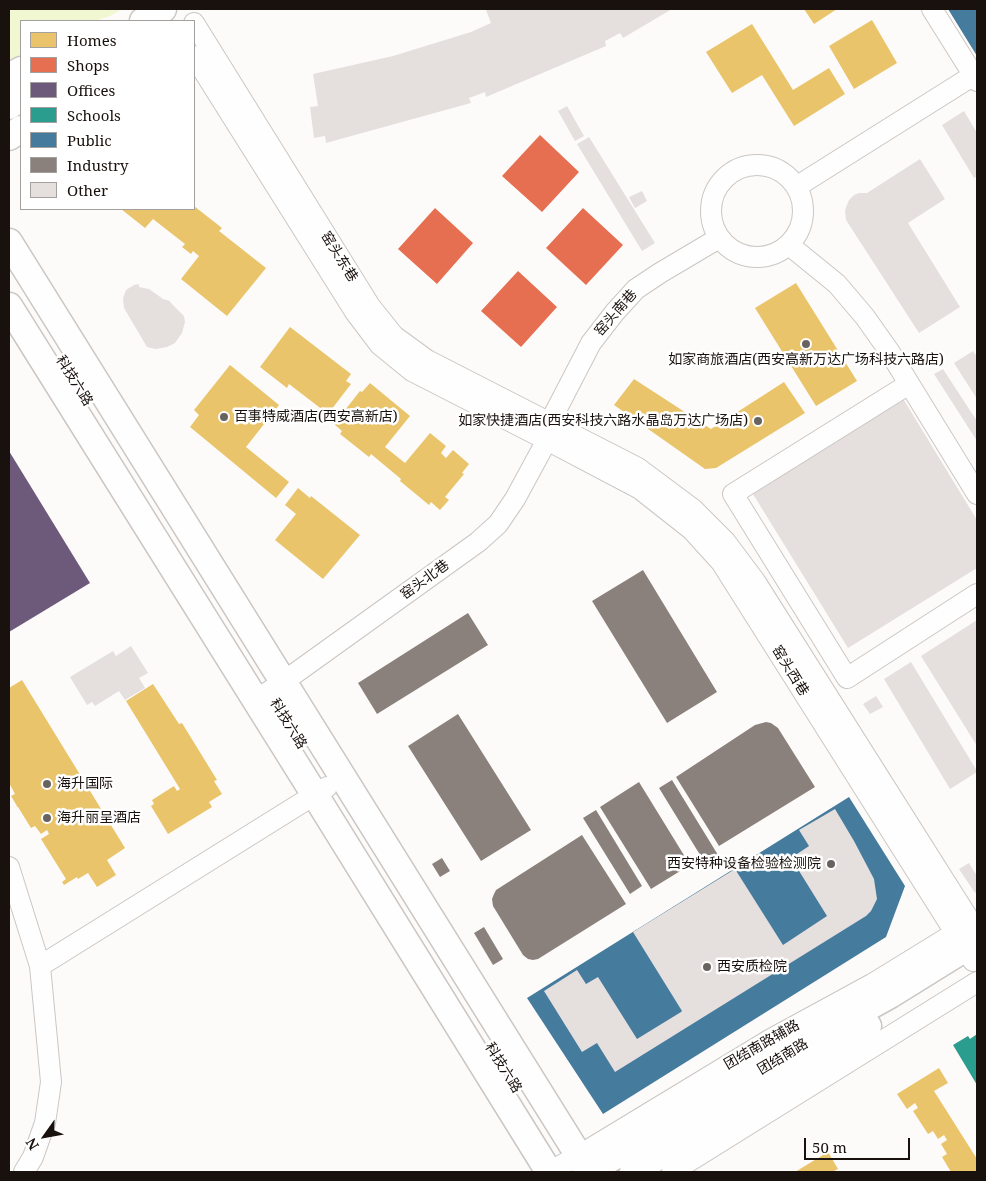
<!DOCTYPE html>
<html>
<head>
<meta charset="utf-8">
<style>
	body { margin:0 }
	#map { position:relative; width:986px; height:1181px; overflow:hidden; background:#fdfbf9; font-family:"Noto Serif",serif }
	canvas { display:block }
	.frame { position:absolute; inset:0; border:10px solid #19110d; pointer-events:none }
	.legend { position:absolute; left:20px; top:20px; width:175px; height:190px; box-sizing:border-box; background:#fff; border:1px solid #a3a09e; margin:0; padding:6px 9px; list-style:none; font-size:15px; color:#19110d }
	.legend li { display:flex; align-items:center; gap:10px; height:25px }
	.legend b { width:25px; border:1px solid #a3a09e }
	.north { position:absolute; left:20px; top:1111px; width:50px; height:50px; -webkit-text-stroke:4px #fff; paint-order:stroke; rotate:238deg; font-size:14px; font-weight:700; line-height:20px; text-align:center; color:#19110d }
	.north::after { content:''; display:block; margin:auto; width:18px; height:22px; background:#19110d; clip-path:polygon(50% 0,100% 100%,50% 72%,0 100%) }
	.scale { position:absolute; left:804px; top:1138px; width:106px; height:22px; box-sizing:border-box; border:2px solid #19110d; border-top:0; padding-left:6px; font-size:15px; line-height:18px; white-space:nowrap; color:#19110d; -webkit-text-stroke:4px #fff; paint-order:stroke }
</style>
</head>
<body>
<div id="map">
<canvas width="986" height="1181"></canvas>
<div class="frame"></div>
<ul class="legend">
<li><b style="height:14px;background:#e9c46a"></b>Homes</li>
<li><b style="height:14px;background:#e76f51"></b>Shops</li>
<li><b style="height:14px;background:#6d597a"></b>Offices</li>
<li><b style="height:14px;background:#2a9d8f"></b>Schools</li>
<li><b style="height:14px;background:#457b9d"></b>Public</li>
<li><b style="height:14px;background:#8a817c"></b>Industry</li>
<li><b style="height:14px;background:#e5dfde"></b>Other</li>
</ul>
<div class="north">N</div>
<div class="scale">50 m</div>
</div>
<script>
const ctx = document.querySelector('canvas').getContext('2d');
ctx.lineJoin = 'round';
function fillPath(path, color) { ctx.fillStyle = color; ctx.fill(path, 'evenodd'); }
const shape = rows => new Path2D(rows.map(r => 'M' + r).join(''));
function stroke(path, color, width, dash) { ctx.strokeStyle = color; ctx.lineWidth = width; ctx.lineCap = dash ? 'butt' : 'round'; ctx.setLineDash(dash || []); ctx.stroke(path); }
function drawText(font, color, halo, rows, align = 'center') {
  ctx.font = font + ' "Noto Serif","Noto Sans SC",serif'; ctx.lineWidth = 5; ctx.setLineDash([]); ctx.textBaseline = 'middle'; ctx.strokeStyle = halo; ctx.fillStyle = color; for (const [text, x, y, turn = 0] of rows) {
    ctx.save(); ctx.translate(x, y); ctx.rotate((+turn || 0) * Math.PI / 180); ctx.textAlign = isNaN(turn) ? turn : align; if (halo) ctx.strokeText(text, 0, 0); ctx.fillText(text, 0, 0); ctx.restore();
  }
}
const green = shape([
	[9,9,122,9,110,16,95,21,21,21,21,57,9,65]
]);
const homes = shape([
	[804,9,837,9,814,24],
	[872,20,897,63,854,89,829,46],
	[752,24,793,90,829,68,845,94,794,126,762,75,732,93,706,52],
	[194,206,222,228,219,231,266,268,227,316,181,279,199,256,193,251,191,254,182,247,185,244,153,219,145,228,121,209,194,209],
	[796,283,857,381,816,406,755,308],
	[290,327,351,374,346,381,351,384,328,414,289,384,287,388,260,367],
	[230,365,279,405,246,447,289,482,276,498,190,427,199,415,194,410],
	[634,379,711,429,784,382,805,413,716,468,705,469,614,405],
	[370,383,410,416,385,447,405,463,430,433,446,446,441,453,446,458,453,450,469,464,462,473,464,474,445,497,449,500,440,510,431,502,429,505,400,481,401,479,371,454,369,457,340,434,342,431,334,424,360,391,362,392],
	[298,488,310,498,311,496,360,535,323,579,275,540,296,514,285,505],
	[22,680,125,848,107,860,116,875,97,887,88,873,78,879,77,877,64,885,62,882,66,879,41,839,49,834,47,830,41,834,35,826,31,828,18,807,16,806,17,806,11,796,15,794,9,783,9,688],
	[153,684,179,724,182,723,217,780,214,781,222,794,209,802,212,807,168,834,151,806,154,804,152,800,174,786,177,791,180,789,126,701],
	[939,1068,948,1083,934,1091,977,1159,977,1172,951,1172,942,1157,947,1154,941,1144,947,1140,944,1135,938,1139,933,1131,928,1134,913,1111,918,1108,915,1103,907,1109,897,1094],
	[828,1152,838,1169,832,1172,795,1172]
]);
const shops = shape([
	[540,135,579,172,542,212,502,176],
	[435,208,473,243,437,284,398,249],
	[583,208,623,245,586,285,546,248],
	[518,271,557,307,521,347,481,311]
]);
const offices = shape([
	[9,451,90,583,9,632]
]);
const schools = shape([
	[977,1034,977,1085,953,1045,968,1036,970,1039]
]);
const public = shape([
	[948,9,977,9,977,56],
	[849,797,905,886,886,937,603,1114,527,998]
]);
const industry = shape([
	[643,570,717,692,667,723,592,601],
	[468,613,488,645,377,714,358,683],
	[458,714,531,830,481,861,408,746],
	[766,722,771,723,778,728,815,787,719,846,676,777,755,725],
	[672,780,718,855,705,863,659,788],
	[639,782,690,865,651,889,600,807],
	[596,810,642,886,630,894,583,818],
	[582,835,626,904,538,959,533,960,528,959,523,955,493,906,492,899,494,894,496,890],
	[442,858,450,871,440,877,432,864],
	[484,927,503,959,493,965,474,933]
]);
const building = shape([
	[488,9,672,9,623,38,620,33,605,41,606,46,486,97,485,92,469,98,471,103,326,143,325,136,314,138,310,107,318,106,313,74,393,56,471,32,491,23,486,10],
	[567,106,584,136,575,141,558,111],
	[964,111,977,133,977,176,974,178,942,125],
	[589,137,655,243,642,251,577,144],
	[920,159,945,199,908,223,960,307,919,333,846,220,845,210,849,200,854,195,859,193,867,193],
	[642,191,647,201,635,208,629,197],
	[139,284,139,287,149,289,163,299,170,301,170,302,184,316,185,322,182,333,175,343,167,347,156,349,147,347,124,308,123,298,126,290,134,285],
	[973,351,977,357,977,399,954,363],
	[943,369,977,421,977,441,934,374],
	[899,392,977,520,977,568,848,648,748,486],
	[977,620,977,746,921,656],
	[131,646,148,673,139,678,145,688,125,700,119,691,95,706,92,702,87,705,70,677,113,651,116,656],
	[911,662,977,771,977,772,950,789,884,679],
	[876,696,883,707,870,714,863,704],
	[835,809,854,841,874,879,877,899,871,911,866,916,615,1072,597,1043,582,1052,544,991,577,970,586,984,598,977,637,1039,681,1012,682,1011,633,932,735,869,783,945,827,916,791,858,809,846,799,830],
	[969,863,977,876,977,891,975,893,959,869]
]);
const minor = shape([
	[932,9,977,81],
	[194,23,370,306,394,336,427,360,638,468,693,509,725,541,755,581,977,932],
	[194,56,355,312,380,345,412,371,547,440,640,489,692,530,721,562,973,961],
	'711 211a46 46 0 1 1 92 0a46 46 0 1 1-92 0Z',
	[796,187,974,75],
	[789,245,837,284,865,317,889,351,977,494],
	[909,384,733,494,847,678,977,594],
	[256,700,283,682,478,542,498,524,515,499,547,440,550,422,591,343,615,312,636,289,660,273,719,238],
	[9,867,40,966,51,1082,45,1123,33,1157,24,1172],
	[40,966,327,787],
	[549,1172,583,1153,771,1039,872,984,955,933,967,928],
	[672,1172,977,982]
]);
const major = shape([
	[143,21,163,9],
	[9,77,21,70],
	[9,106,21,98],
	[9,137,21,129],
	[9,242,589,1172],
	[9,306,315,795,549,1172],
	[588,1172,827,1030,890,995,977,941],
	[633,1172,868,1026]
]);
const markers = [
	[806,344,5,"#696360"],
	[224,417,5,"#696360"],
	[758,421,5,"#696360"],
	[47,784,5,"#696360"],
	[47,818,5,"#696360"],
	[831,864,5,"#696360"],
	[707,967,5,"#696360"]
];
const streetNames = [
	["窑头东巷",339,257,58],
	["窑头南巷",616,313,-49],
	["科技六路",74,381,58],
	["窑头北巷",425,580,-36],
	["窑头西巷",790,671,58],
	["科技六路",288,724,58],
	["团结南路辅路",762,1045,-30],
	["团结南路",783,1057,-31],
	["科技六路",503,1068,58]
];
const poiNames = [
	["如家商旅酒店(西安高新万达广场科技六路店)",806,360,"center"],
	["百事特威酒店(西安高新店)",234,417],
	["如家快捷酒店(西安科技六路水晶岛万达广场店)",748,421,"right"],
	["海升国际",57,784],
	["海升丽呈酒店",57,818],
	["西安特种设备检验检测院",821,864,"right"],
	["西安质检院",717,967]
];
fillPath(green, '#f1f7d1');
fillPath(homes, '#e9c46a');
fillPath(shops, '#e76f51');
fillPath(offices, '#6d597a');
fillPath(schools, '#2a9d8f');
fillPath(public, '#457b9d');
fillPath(industry, '#8a817c');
fillPath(building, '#e5dfde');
stroke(minor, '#cac6c3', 22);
stroke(major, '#cac6c3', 29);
stroke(minor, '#fffefe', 20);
stroke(major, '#fffefe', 26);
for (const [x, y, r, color] of markers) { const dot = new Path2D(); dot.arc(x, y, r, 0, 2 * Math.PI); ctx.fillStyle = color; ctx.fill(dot); stroke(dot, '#fff', 2); }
drawText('14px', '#19110d', '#fff', streetNames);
drawText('14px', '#19110d', '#fff', poiNames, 'left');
</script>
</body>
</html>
